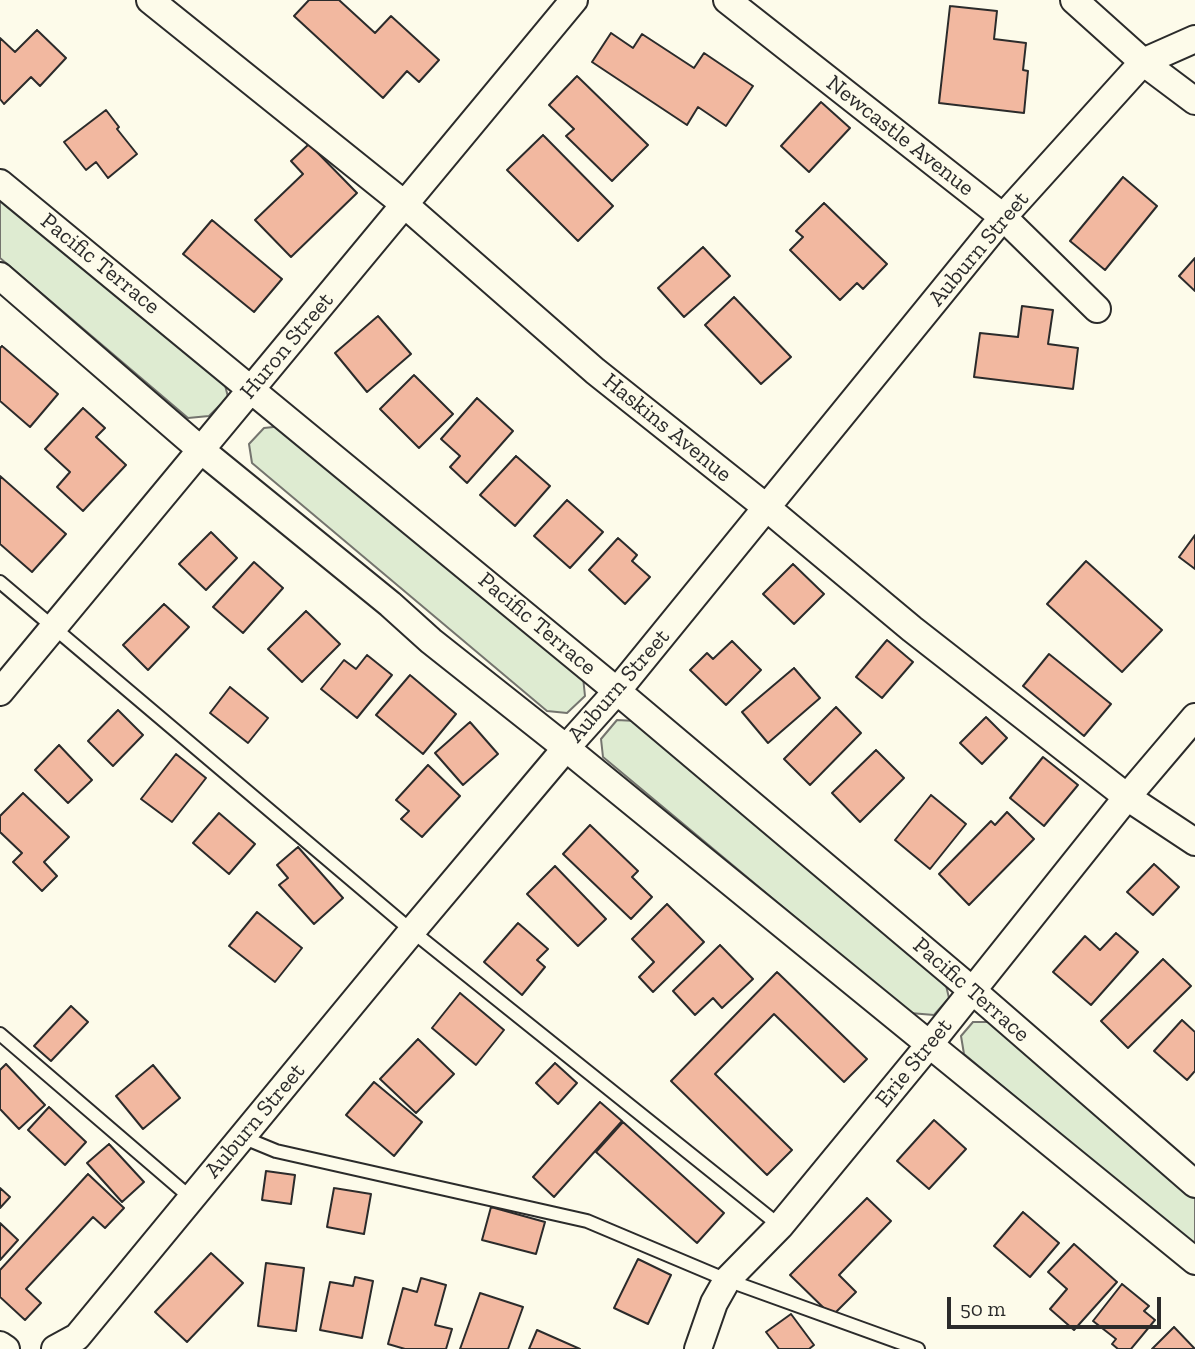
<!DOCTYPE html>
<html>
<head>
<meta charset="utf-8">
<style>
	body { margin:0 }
	#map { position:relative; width:1195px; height:1349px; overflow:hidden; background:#fdfbea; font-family:"Zilla Slab",serif }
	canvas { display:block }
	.scale { position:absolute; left:947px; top:1297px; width:214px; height:32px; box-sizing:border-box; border:4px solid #2b2b2b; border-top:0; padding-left:9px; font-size:21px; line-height:24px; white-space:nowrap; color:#2b2b2b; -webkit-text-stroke:5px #fdfbea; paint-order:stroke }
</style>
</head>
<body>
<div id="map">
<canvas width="1195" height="1349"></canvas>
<div class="scale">50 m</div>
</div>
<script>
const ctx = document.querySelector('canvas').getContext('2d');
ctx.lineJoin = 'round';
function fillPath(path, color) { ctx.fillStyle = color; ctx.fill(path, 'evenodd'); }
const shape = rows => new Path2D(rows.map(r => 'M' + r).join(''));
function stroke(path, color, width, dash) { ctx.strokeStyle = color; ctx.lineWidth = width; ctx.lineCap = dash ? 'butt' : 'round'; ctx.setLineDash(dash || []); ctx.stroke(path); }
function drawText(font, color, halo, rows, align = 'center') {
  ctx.font = font + ' "Zilla Slab",serif'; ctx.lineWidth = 5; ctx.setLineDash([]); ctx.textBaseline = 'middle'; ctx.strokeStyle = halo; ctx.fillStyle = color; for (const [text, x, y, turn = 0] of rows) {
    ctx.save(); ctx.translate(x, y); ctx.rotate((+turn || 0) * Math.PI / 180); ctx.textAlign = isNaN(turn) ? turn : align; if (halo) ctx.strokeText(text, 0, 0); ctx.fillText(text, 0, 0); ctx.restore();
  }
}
const green = shape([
	[0,193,223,377,228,397,209,416,188,418,0,258,0,193],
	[283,426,583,677,585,696,567,713,547,711,252,463,249,444,264,428,283,426],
	[617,720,636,721,944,977,949,998,934,1015,910,1013,603,757,601,739,617,720],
	[973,1022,992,1022,1195,1191,1195,1247,964,1054,961,1036,973,1022]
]);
const building = shape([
	[309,0,339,0,375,33,391,16,439,60,419,82,407,71,383,98,294,16,309,0],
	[950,6,997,11,994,39,1026,43,1023,70,1028,71,1024,113,939,103,950,6],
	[37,30,66,58,40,86,31,77,4,104,0,99,0,38,15,52,37,30],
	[611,33,633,48,642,34,694,68,704,53,753,86,726,126,698,107,687,125,592,62,611,33],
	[577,76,648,145,612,181,566,136,574,129,549,105,577,76],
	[821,102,850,128,809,172,781,146,821,102],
	[106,110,119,127,117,129,137,154,108,178,96,162,86,170,64,142,106,110],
	[543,135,613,206,578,241,507,170,543,135],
	[309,144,357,193,291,257,255,220,303,174,291,161,309,144],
	[1123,177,1157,206,1105,270,1070,241,1123,177],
	[824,203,887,264,863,289,857,283,840,300,790,250,803,237,796,231,824,203],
	[212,220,282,279,254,312,183,254,212,220],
	[703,247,730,276,684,317,658,288,703,247],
	[1195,258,1195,291,1179,276,1195,258],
	[734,297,791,357,761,384,705,325,734,297],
	[1022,306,1053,310,1048,344,1078,348,1073,389,974,377,980,333,1018,337,1022,306],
	[378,316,411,354,367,392,335,353,378,316],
	[2,346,58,394,30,427,0,401,0,348,2,346],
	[414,375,453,414,419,448,380,409,414,375],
	[477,398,513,431,467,483,450,467,460,456,441,439,477,398],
	[83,408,105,428,96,437,126,465,83,511,57,487,70,472,45,449,83,408],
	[516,456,550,486,515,526,480,495,516,456],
	[0,476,66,534,32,572,0,544,0,476],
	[567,500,603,532,570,568,534,536,567,500],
	[211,532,237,558,206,590,179,564,211,532],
	[1195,535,1195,569,1179,557,1195,535],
	[618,538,637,555,632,561,650,577,625,604,589,570,618,538],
	[1086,561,1162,630,1122,672,1047,604,1086,561],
	[254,562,283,588,243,633,213,607,254,562],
	[793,564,824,594,794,624,763,594,793,564],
	[164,604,189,627,148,670,123,645,164,604],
	[306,611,340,644,302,682,268,649,306,611],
	[887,640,913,662,882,698,856,677,887,640],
	[732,641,761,670,726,705,690,670,707,653,713,659,732,641],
	[1049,654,1111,704,1084,736,1023,686,1049,654],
	[367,655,392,675,357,718,321,689,344,660,356,669,367,655],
	[794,668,820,698,768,743,742,712,794,668],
	[410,675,456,714,423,754,376,715,410,675],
	[230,687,268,718,248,743,210,713,230,687],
	[836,707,861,733,810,785,784,759,836,707],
	[118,710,143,735,113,766,88,741,118,710],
	[986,717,1007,738,982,764,960,743,986,717],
	[470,722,498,754,463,785,435,753,470,722],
	[59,745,92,780,68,803,35,770,59,745],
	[876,750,904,778,860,822,832,793,876,750],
	[176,754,206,778,172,822,141,799,176,754],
	[1043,757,1078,785,1044,826,1010,798,1043,757],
	[428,765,460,796,422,837,401,819,409,811,396,800,428,765],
	[23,793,69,837,44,862,57,876,42,891,13,862,22,853,0,832,0,816,23,793],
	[931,795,966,824,930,869,895,840,931,795],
	[1007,812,1034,839,969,905,939,874,991,821,995,825,1007,812],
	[219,813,255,844,229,874,193,843,219,813],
	[590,825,638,871,632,877,652,897,631,919,563,854,590,825],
	[298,847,343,898,314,924,279,885,288,878,277,865,298,847],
	[1154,864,1179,887,1153,915,1127,892,1154,864],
	[555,866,606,919,578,946,527,894,555,866],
	[667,904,704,942,653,992,639,977,654,962,632,939,667,904],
	[257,912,302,948,275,982,229,946,257,912],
	[518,923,548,949,537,960,545,967,522,995,484,962,518,923],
	[1116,933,1138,952,1091,1005,1053,972,1085,936,1100,950,1116,933],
	[720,945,753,979,722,1008,713,998,695,1015,673,991,720,945],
	[1163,959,1191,986,1128,1048,1101,1021,1163,959],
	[777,972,867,1059,844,1082,774,1014,715,1074,792,1150,767,1175,671,1081,777,972],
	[460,993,504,1030,476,1065,432,1028,460,993],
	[71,1006,88,1022,51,1061,34,1046,71,1006],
	[1182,1020,1195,1032,1195,1071,1187,1080,1154,1051,1182,1020],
	[418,1039,454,1074,416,1113,380,1079,418,1039],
	[555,1063,577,1083,558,1104,536,1083,555,1063],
	[6,1064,45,1105,19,1129,0,1109,0,1070,6,1064],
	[153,1065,180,1098,143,1129,116,1096,153,1065],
	[374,1082,422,1122,394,1156,346,1115,374,1082],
	[600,1102,622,1121,554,1197,533,1177,600,1102],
	[49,1107,86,1142,65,1165,28,1130,49,1107],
	[934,1120,966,1149,929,1189,897,1161,934,1120],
	[623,1122,724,1213,697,1243,596,1152,623,1122],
	[109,1144,144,1182,122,1202,87,1163,109,1144],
	[266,1171,295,1175,291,1204,262,1200,266,1171],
	[88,1174,124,1208,105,1228,93,1217,26,1289,41,1303,25,1320,0,1297,0,1270,88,1174],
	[0,1188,10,1197,0,1208,0,1188],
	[334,1188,371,1194,364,1234,327,1227,334,1188],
	[867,1198,891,1221,839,1275,856,1292,832,1316,790,1275,867,1198],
	[491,1207,545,1222,536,1254,482,1240,491,1207],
	[1023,1212,1059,1243,1030,1277,994,1246,1023,1212],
	[0,1223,18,1240,0,1260,0,1223],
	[1074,1244,1117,1282,1074,1330,1050,1309,1067,1289,1048,1272,1074,1244],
	[211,1253,243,1283,187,1342,155,1312,211,1253],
	[638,1259,671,1275,648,1324,614,1308,638,1259],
	[266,1263,304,1268,296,1331,258,1326,266,1263],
	[355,1277,373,1281,362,1338,320,1330,330,1282,353,1286,355,1277],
	[421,1278,446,1285,435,1325,452,1329,446,1349,405,1349,388,1344,403,1288,417,1292,421,1278],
	[1122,1284,1149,1306,1144,1311,1155,1320,1131,1349,1118,1349,1112,1344,1116,1339,1093,1321,1122,1284],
	[480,1293,523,1307,508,1349,460,1349,480,1293],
	[791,1314,814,1345,809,1349,779,1349,766,1332,791,1314],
	[1174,1327,1195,1349,1152,1349,1174,1327],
	[537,1330,580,1349,529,1349,537,1330]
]);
const lane = shape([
	[0,582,412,931,780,1226],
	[0,1034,191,1198],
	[242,1137,276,1151,587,1221,727,1280,918,1349]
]);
const street = shape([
	[150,0,404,204,595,371,767,508,912,629,1127,797,1195,842],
	[727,0,1003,217,1097,309],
	[1074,0,1143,62,1195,101],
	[0,183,617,691,973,991,1195,1184],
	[0,276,201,450,390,604,431,641,566,748,1195,1261],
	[0,692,574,0],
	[0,1345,6,1349],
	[55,1349,77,1337,412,931,566,748,617,691,1003,217,1143,62,1195,39],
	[698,1349,714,1303,727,1280,780,1226,929,1045,1127,797,1195,717]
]);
const streetNames = [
	["Newcastle Avenue",900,136,38],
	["Auburn Street",979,249,-50],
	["Pacific Terrace",100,264,39],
	["Huron Street",287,346,-50],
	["Haskins Avenue",667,428,39],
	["Pacific Terrace",537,624,40],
	["Auburn Street",619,686,-49],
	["Pacific Terrace",971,990,41],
	["Erie Street",914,1063,-51],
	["Auburn Street",255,1121,-50]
];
fillPath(green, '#deebd1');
stroke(green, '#74746e', 2);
fillPath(building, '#f2b8a0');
stroke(building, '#2b2b2b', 2);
stroke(lane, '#2b2b2b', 16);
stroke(street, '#2b2b2b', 30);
stroke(lane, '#fdfbea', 12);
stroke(street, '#fdfbea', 26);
drawText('23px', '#2b2b2b', '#fdfbea', streetNames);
</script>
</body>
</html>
